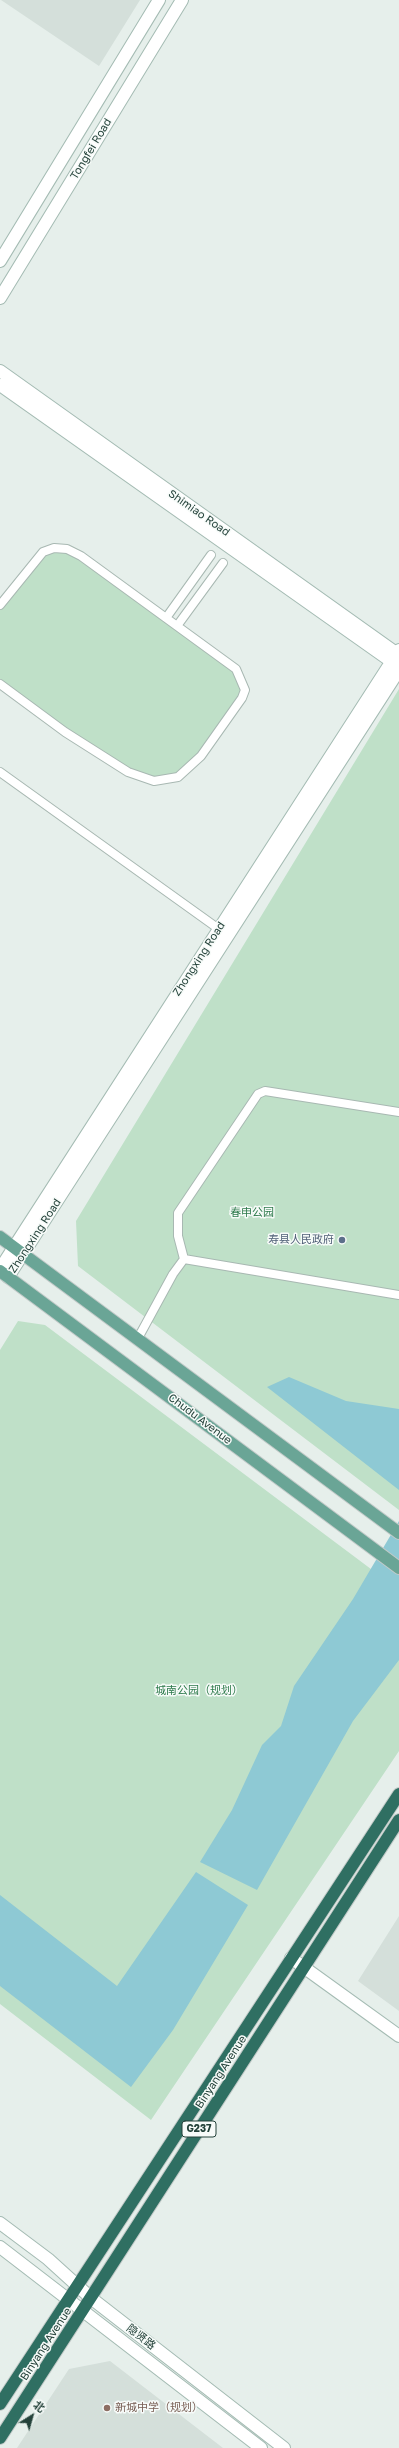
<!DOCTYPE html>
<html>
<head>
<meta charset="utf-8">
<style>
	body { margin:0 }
	#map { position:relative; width:399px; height:2448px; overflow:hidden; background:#e6efeb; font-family:"Golos Text","Noto Sans SC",sans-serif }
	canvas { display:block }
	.north { position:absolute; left:12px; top:2396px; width:40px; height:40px; -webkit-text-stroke:3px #f7fbf9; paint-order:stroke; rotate:37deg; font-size:11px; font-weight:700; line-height:16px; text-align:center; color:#24423a }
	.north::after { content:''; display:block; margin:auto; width:14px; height:18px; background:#24423a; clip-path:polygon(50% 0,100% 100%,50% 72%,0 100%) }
</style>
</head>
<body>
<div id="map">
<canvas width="399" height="2448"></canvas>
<div class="north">北</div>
</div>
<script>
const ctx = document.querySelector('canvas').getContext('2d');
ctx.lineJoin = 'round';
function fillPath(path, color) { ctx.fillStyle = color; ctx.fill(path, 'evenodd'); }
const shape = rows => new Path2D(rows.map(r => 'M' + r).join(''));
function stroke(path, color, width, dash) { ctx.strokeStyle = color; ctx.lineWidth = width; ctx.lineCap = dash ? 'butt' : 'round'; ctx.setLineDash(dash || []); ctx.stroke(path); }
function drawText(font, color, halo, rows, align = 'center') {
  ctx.font = font + ' "Golos Text","Noto Sans SC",sans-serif'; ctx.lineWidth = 3; ctx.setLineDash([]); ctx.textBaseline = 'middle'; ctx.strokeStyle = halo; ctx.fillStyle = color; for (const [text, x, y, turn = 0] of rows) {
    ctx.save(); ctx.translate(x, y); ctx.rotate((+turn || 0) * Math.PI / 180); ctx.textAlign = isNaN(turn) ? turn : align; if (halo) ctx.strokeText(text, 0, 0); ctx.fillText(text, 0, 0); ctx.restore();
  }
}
const built = shape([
	[1,0,140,0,99,66],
	[399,1916,399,2011,358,1981],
	[110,2361,223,2448,17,2448,69,2369]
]);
const green = shape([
	[55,550,79,557,233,670,242,689,241,695,199,753,176,774,153,777,127,768,67,731,0,681,0,610,36,561,44,554],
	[399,689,399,1510,78,1266,76,1221],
	[18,1321,45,1325,399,1590,399,1751,151,2120,0,2004,0,1350]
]);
const water = shape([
	[289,1377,346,1401,399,1409,399,1490,267,1387],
	[399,1521,399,1660,353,1721,257,1890,200,1862,232,1810,262,1745,281,1726,294,1686,353,1599],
	[196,1872,248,1905,173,2030,131,2087,0,1986,0,1895,117,1986]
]);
const street = shape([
	[0,605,43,552,54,548,67,549,81,556,236,669,245,690,242,698,201,756,178,777,154,781,128,772,65,732,0,684],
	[166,618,211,555],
	[177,626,223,563],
	[0,772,223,932],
	[184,1259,178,1236,178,1213,258,1094,265,1091,399,1112],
	[137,1340,173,1274,184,1259,399,1295]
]);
const secondary = shape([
	[0,261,159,0],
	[0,298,182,0],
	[0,371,399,655],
	[0,385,398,666],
	[0,1269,399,650],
	[8,1277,399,670],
	[291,1958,399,2036],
	[0,2223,48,2259,91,2298,284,2448],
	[0,2247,261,2448]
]);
const primary = shape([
	[0,1237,399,1533],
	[0,1271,399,1568]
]);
const highway = shape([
	[0,2404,399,1794],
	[0,2438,399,1820]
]);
const markers = [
	[342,1240,4,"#5c6f8a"],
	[107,2408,4,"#8d6e63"]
];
const shields = [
	[199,2129,34]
];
const shieldNames = [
	["G237",199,2129]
];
const streetNames = [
	["Tongfei Road",91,149,-59],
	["Shimiao Road",199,513,35],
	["Zhongxing Road",199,959,-57],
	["Zhongxing Road",35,1236,-57],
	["Chudu Avenue",200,1419,37],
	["Binyang Avenue",221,2072,-57],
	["隐贤路",141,2337,38],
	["Binyang Avenue",46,2344,-57]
];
const parkNames = [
	["春申公园",252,1213],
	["城南公园（规划）",199,1691]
];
const serviceNames = [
	["寿县人民政府",334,1240]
];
const educationNames = [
	["新城中学（规划）",115,2408]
];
fillPath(built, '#d4dfda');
fillPath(green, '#bfe0c8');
fillPath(water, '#8ec9d4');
stroke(street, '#a8b8b2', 10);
stroke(secondary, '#a4bbb3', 14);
stroke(primary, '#c2cac8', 14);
stroke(highway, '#c2cac8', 14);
stroke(street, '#fff', 8);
stroke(secondary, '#fff', 12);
stroke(primary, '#6aa596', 12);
stroke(highway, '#2f6f62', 12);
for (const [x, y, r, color] of markers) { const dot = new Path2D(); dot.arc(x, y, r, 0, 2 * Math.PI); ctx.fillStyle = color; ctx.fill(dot); stroke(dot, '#f7fbf9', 1.5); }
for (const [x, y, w] of shields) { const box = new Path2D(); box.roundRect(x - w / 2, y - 8, w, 16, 3); ctx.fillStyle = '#f7fbf9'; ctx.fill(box); stroke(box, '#24423a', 1); }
drawText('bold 10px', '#24423a', null, shieldNames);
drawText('11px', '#24423a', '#f7fbf9', streetNames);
drawText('11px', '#2d7a4b', '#f7fbf9', parkNames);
drawText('11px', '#4e5e75', '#f7fbf9', serviceNames, 'right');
drawText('11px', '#785e54', '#f7fbf9', educationNames, 'left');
</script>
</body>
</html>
